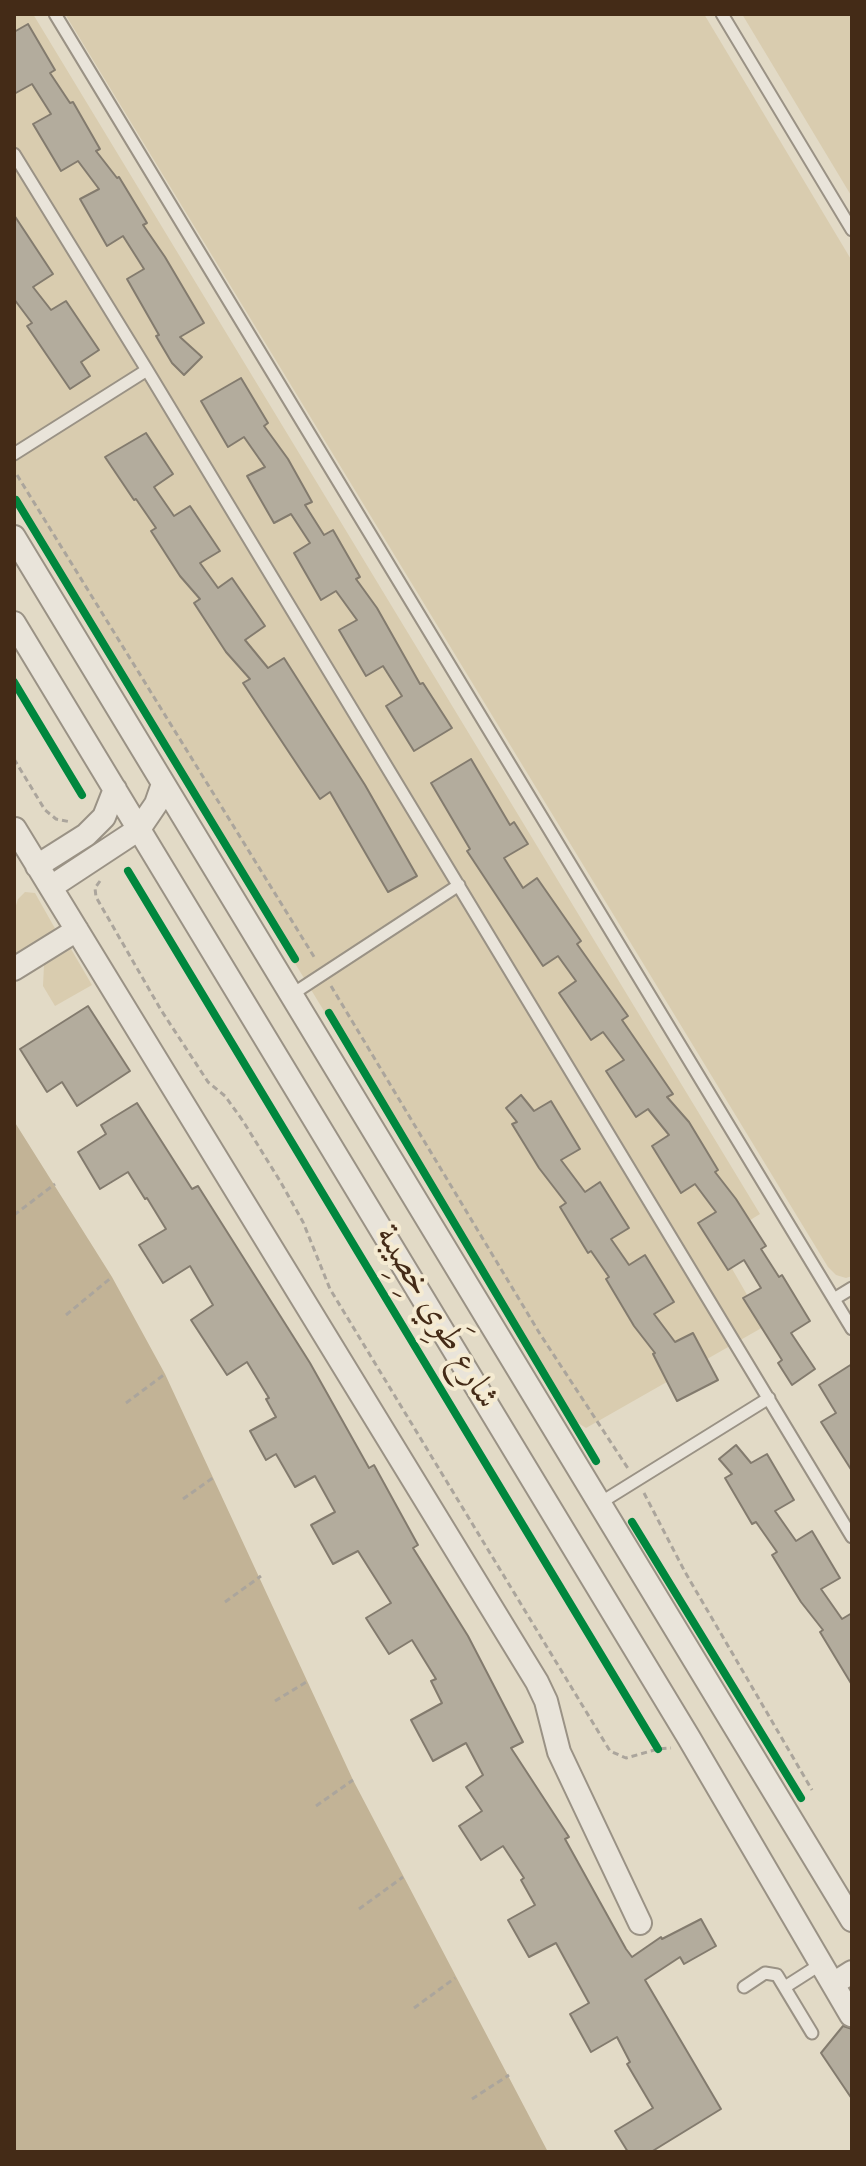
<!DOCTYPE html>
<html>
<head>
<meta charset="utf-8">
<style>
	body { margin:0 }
	#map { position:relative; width:866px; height:2166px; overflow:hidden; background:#e2dac6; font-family:"IM FELL DW Pica",serif }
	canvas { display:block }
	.frame { position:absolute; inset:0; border:16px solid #442b17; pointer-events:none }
</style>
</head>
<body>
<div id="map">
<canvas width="866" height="2166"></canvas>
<div class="frame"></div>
</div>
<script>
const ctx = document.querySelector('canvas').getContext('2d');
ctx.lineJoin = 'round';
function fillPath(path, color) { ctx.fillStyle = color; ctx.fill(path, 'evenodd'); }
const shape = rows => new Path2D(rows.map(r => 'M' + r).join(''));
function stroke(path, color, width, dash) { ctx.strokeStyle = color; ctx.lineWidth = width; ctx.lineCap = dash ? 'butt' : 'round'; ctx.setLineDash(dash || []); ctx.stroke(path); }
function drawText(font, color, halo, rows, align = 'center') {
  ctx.font = font + ' "IM FELL DW Pica",Amiri,serif'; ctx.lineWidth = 8; ctx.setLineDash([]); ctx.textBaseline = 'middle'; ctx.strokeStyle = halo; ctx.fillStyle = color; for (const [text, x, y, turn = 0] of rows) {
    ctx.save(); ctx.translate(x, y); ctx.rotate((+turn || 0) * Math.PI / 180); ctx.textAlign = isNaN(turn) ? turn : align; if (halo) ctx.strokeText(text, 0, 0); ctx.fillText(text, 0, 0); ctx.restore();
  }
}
const green = shape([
	[14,14,33,14,760,1214,716,1241,765,1326,586,1428,572,1419,14,501],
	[65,14,704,14,852,261,852,1276,846,1278,836,1275,828,1267],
	[742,14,852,14,852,197],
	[25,892,35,893,57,932,14,960,14,912,18,899],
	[71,949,92,985,55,1006,43,986,44,965]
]);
const water = shape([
	[14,1121,112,1277,165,1374,353,1780,548,2152,14,2152]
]);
const building = shape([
	[28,24,55,70,50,73,70,103,73,102,100,149,96,151,117,178,119,177,147,223,143,225,165,257,204,323,180,337,202,357,184,375,172,363,156,336,159,335,127,279,144,269,123,236,107,246,80,199,99,189,78,161,61,171,33,124,51,114,32,84,14,94,14,32,28,24],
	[14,215,53,274,33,287,51,310,66,301,99,350,81,362,90,376,70,389,27,326,32,323,14,299,14,215],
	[241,378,268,423,264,426,288,459,312,502,305,505,324,535,333,530,360,577,356,579,377,608,420,684,423,683,452,728,414,751,386,706,402,696,383,666,366,676,339,630,357,620,336,591,321,600,294,553,310,543,291,514,274,523,247,476,265,467,244,437,228,447,201,401,241,378],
	[146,433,173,474,154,487,174,516,190,506,220,551,200,563,218,588,232,578,265,626,245,640,268,668,284,658,365,785,417,876,388,892,330,792,320,799,243,683,250,679,226,652,194,603,200,599,180,576,151,531,156,528,136,499,134,500,105,457,146,433],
	[471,759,510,825,514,822,528,844,504,858,523,888,537,878,581,941,577,944,628,1016,622,1020,673,1094,667,1097,689,1122,718,1170,715,1172,736,1199,766,1246,761,1249,779,1277,782,1275,810,1321,791,1333,815,1369,792,1385,778,1363,782,1360,743,1298,761,1288,744,1260,728,1270,698,1223,716,1212,695,1184,681,1193,652,1146,669,1135,648,1109,636,1117,606,1071,624,1060,603,1032,591,1040,559,993,576,981,558,956,543,966,467,851,470,849,431,783,471,759],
	[88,1006,130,1071,77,1106,62,1082,47,1092,20,1049,88,1006],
	[521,1095,534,1111,551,1101,580,1149,561,1160,585,1192,600,1182,629,1228,611,1239,629,1265,645,1255,674,1302,654,1314,675,1342,693,1333,718,1380,677,1401,653,1354,655,1353,634,1326,606,1279,609,1277,591,1251,588,1253,560,1207,566,1203,539,1168,512,1124,517,1122,506,1108,521,1095],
	[137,1103,192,1189,198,1186,310,1363,369,1468,374,1465,418,1545,413,1548,468,1636,523,1742,511,1748,569,1837,565,1839,626,1949,632,1957,661,1937,662,1939,701,1919,716,1946,684,1964,680,1957,645,1980,721,2109,651,2152,628,2152,615,2131,653,2108,627,2064,630,2062,617,2037,591,2052,570,2014,589,2003,556,1943,529,1957,508,1920,535,1905,521,1880,524,1878,503,1846,481,1860,459,1826,482,1811,466,1787,483,1775,466,1743,433,1761,411,1720,442,1703,431,1681,436,1679,412,1640,389,1654,366,1618,391,1603,358,1551,333,1564,311,1525,335,1512,315,1476,295,1487,276,1454,266,1460,250,1431,276,1417,266,1399,269,1398,247,1362,227,1375,191,1320,213,1305,190,1266,163,1283,139,1245,166,1229,147,1198,145,1199,128,1172,100,1189,78,1152,106,1134,101,1125,137,1103],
	[852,1364,852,1471,821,1422,836,1413,819,1385,852,1364],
	[736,1445,751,1463,767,1454,794,1500,775,1511,796,1541,812,1531,840,1578,821,1589,842,1619,852,1613,852,1685,820,1632,823,1630,801,1602,772,1555,777,1552,756,1522,752,1524,725,1478,732,1474,719,1459,736,1445],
	[843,2026,852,2029,852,2099,821,2053,843,2026]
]);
const path = shape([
	[17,475,316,960],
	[14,759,45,810,56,819,71,822],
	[100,881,95,888,96,897,161,1010,208,1082,225,1096,243,1121,280,1181,303,1222,330,1289,610,1751,626,1758,658,1749,671,1748],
	[331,986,540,1334,629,1470],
	[14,1215,55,1184],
	[66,1315,112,1277],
	[126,1403,165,1374],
	[644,1493,685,1572,812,1790],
	[183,1499,214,1477],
	[225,1602,261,1576],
	[275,1701,308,1681],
	[316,1806,353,1780],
	[359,1909,403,1877],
	[414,2008,455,1978],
	[472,2099,509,2075]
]);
const service = shape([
	[55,14,852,1329],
	[722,14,852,230],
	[14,154,147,370,852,1537],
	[14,454,147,370],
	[291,995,459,885],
	[834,1299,852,1288],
	[600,1503,769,1398],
	[744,1987,765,1973,777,1975,812,2033],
	[785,1987,821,1964]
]);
const minor = shape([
	[14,537,852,1920],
	[14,623,689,1738,851,2015],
	[15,829,537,1682,546,1701,559,1752,640,1923],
	[37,866,86,835,104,817,115,789],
	[51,887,139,829,156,804,163,784],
	[14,969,77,930],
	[833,1984,852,1972]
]);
const cycleway = shape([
	[16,500,295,959],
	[14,682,82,795],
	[128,871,658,1749],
	[329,1013,596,1461],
	[632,1522,801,1798]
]);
const streetNames = [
	["شارع طَوِي خِصِيبة",435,1318,59]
];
fillPath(green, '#d9ccaf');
fillPath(water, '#c2b396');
fillPath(building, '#b3ac9d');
stroke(building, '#837b6e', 2);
stroke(service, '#9a9285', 15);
stroke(minor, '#9a9285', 26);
stroke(path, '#aba59c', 3, [6, 4]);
stroke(service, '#e9e4da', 11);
stroke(minor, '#e9e4da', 22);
stroke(cycleway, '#00873e', 8);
drawText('34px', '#442b17', '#f5ebd2', streetNames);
</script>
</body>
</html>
